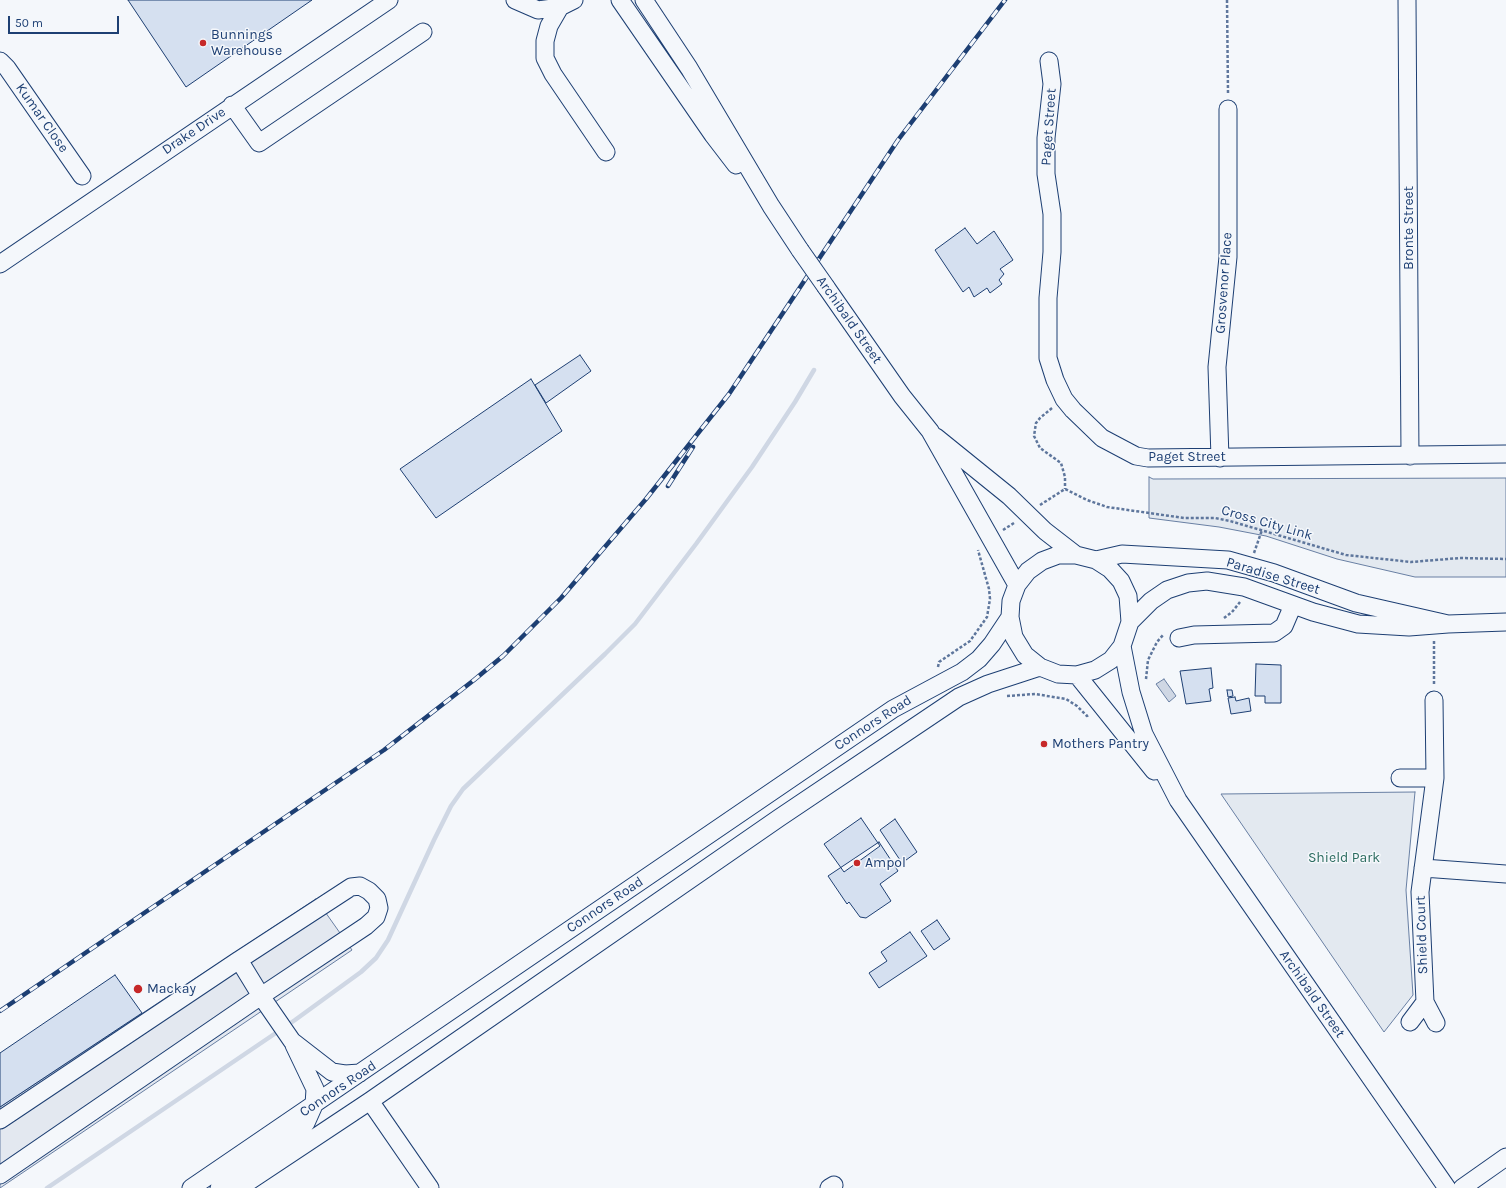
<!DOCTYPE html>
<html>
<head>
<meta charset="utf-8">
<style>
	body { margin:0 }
	#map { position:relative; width:1506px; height:1188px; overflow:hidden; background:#f4f7fb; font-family:Karla,sans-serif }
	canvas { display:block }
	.scale { position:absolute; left:8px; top:16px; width:111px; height:18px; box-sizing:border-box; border:2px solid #1d3f73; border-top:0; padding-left:5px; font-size:12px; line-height:14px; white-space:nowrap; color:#1d3f73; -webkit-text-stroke:3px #f4f7fb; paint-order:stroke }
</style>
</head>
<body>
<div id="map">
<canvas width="1506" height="1188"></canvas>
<div class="scale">50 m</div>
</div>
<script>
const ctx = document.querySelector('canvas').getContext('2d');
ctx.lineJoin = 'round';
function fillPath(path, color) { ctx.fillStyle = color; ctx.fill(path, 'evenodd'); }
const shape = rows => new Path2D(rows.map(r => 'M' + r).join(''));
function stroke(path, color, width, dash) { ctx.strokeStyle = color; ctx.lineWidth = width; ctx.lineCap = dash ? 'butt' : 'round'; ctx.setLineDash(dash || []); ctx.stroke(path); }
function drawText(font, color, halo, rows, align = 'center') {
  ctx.font = font + ' Karla,sans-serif'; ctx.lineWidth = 3; ctx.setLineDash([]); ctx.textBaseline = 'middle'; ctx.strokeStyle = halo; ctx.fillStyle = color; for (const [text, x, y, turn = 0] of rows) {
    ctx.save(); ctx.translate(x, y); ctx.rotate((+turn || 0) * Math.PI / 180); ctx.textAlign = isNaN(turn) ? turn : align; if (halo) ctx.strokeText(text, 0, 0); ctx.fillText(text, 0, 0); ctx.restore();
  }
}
const green = shape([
	[1149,477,1153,479,1506,478,1506,577,1415,577,1337,559,1266,536,1219,527,1149,518,1149,477],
	[1415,792,1406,890,1413,995,1384,1032,1221,794,1415,792]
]);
const parking = shape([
	[316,899,352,950,0,1188,0,1107,316,899]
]);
const water = shape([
	[1164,679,1176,696,1169,702,1156,684,1164,679]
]);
const stream = shape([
	[47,1188,295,1020,361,972,376,958,388,940,434,840,451,806,463,789,605,654,635,624,696,544,752,467,795,402,814,370]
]);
const building = shape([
	[128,0,312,0,186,87,128,0],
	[965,228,977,244,994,231,1013,260,1000,269,1004,274,999,280,1002,284,990,293,987,288,974,297,969,287,963,292,935,250,965,228],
	[580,355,591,371,546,403,535,385,580,355],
	[531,379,562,431,436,518,400,469,531,379],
	[1256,664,1281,665,1281,703,1265,703,1265,696,1255,696,1256,664],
	[1211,668,1213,688,1209,689,1211,701,1186,704,1180,671,1211,668],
	[1227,690,1232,690,1233,696,1228,697,1227,690],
	[1235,697,1236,701,1249,698,1251,711,1231,714,1228,698,1235,697],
	[861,818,880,846,844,872,824,844,861,818],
	[895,819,917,852,902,863,880,830,895,819],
	[879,842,898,871,880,884,891,901,866,918,860,917,849,902,847,904,828,876,879,842],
	[937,920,950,939,934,950,921,931,937,920],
	[910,932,927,956,879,988,869,973,887,961,881,952,910,932],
	[115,975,142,1013,0,1107,0,1053,115,975]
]);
const path = shape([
	[1227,0,1228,93],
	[1052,408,1040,418,1036,423,1034,436,1040,448,1061,463,1065,477,1065,489],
	[1040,505,1065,489,1087,500,1107,507,1184,518,1215,518,1230,521,1346,555,1411,562,1460,558,1506,559],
	[1003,530,1014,523],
	[1254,553,1262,530],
	[1224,618,1232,612,1240,602],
	[1434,641,1434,685],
	[938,667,939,662,970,641,987,617,990,599,989,589,978,550],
	[1146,679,1148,660,1157,642,1163,635],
	[1007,696,1035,694,1066,699,1077,706,1087,716,1089,715]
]);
const minor = shape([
	[515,0,538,10,560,7,574,0],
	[620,0,713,135,736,165],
	[644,0,689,68,771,206,800,250],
	[1407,0,1410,456],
	[560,7,549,26,545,41,545,58,553,74,606,152],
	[0,61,7,68,82,176],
	[1049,61,1052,84,1046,138,1046,174,1052,214,1052,252,1048,298,1048,358,1055,380,1064,399,1073,410,1102,438,1136,456,1148,458,1506,454],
	[232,105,259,143,423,32],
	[0,264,389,0],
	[826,287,902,396,930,431,1017,585],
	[936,437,1009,496,1045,531,1076,555],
	[1220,458,1217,367,1228,257,1228,109],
	[1096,560,1110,569,1121,581,1128,596,1130,622,1122,646,1111,660,1095,670,1077,675,1058,674,1040,667,1025,655,1014,637,1010,617,1011,601,1017,585,1028,571,1042,561,1058,555,1076,555,1096,560,1122,554,1228,560,1274,573,1356,603,1448,624],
	[1130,622,1151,601,1167,590,1188,583,1207,581,1244,587,1313,612,1358,624,1409,627,1448,624,1506,622],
	[1179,638,1194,635,1274,633,1284,626,1293,605],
	[1122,646,1131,692,1144,734,1178,800,1447,1188],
	[1077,675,1154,771],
	[1400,778,1435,778],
	[1423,868,1506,874],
	[1425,1002,1420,892,1435,778,1434,700],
	[1410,1022,1425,1002,1436,1023],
	[370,1101,430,1188],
	[0,1120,239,960,261,996,292,1041,332,1072,345,1074,360,1073],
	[0,1175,261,996,366,926,376,917,379,908,377,899,369,891,360,886,351,887,239,960],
	[191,1188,893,709,962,672,979,659,992,644,1010,617],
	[219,1188,235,1173,303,1127,306,1123,314,1105,315,1089,294,1045],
	[239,1188,370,1101,779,818,959,697,988,684,1040,667],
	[829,1188,834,1185],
	[1462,1188,1506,1157]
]);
const rail = shape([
	[668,486,693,447],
	[0,1011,384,750,474,680,503,656,561,598,646,499,729,394,898,140,1005,0]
]);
const minorBridge = shape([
	[800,250,826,287]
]);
const markers = [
	[203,43,4,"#c62828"],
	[1044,744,4,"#c62828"],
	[857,863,4,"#c62828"],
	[138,989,5,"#c62828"]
];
const poiNames = [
	["Bunnings",211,35],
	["Warehouse",211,51],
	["Mothers Pantry",1052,744],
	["Ampol",865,863],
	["Mackay",147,989]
];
const streetNames = [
	["Kumar Close",42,118,55],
	["Paget Street",1049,127,-86],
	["Drake Drive",194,131,-34],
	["Bronte Street",1409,228,-90],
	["Grosvenor Place",1224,283,-86],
	["Archibald Street",849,320,55],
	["Paget Street",1187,457],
	["Cross City Link",1267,523,16],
	["Paradise Street",1273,576,17],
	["Connors Road",873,723,-33],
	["Connors Road",605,905,-34],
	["Shield Court",1422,935,-92],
	["Archibald Street",1312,994,55],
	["Connors Road",338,1089,-34]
];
const parkNames = [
	["Shield Park",1344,858]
];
fillPath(green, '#e3e9f0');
stroke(green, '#687fa3', 1);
fillPath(parking, '#e3e8f0');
stroke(parking, '#687fa3', 1);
fillPath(water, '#cfd7e4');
stroke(water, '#687fa3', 1);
stroke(stream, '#cfd7e4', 4.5);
fillPath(building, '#d5e0f0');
stroke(building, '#1d3f73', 1);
stroke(minor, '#1d3f73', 19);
stroke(path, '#5e769c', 2.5, [3, 2]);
stroke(minor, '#f4f7fb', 17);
stroke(rail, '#1d3f73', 4.5);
stroke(rail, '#f4f7fb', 3, [9]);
stroke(minorBridge, '#1d3f73', 19, []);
stroke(minorBridge, '#f4f7fb', 17);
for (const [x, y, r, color] of markers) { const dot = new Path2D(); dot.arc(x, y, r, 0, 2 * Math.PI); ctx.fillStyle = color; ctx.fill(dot); stroke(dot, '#f4f7fb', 1.5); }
drawText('14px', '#1d3f73', '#f4f7fb', poiNames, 'left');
drawText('14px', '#1d3f73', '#f4f7fb', streetNames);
drawText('14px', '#2c6c60', '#f4f7fb', parkNames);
</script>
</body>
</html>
